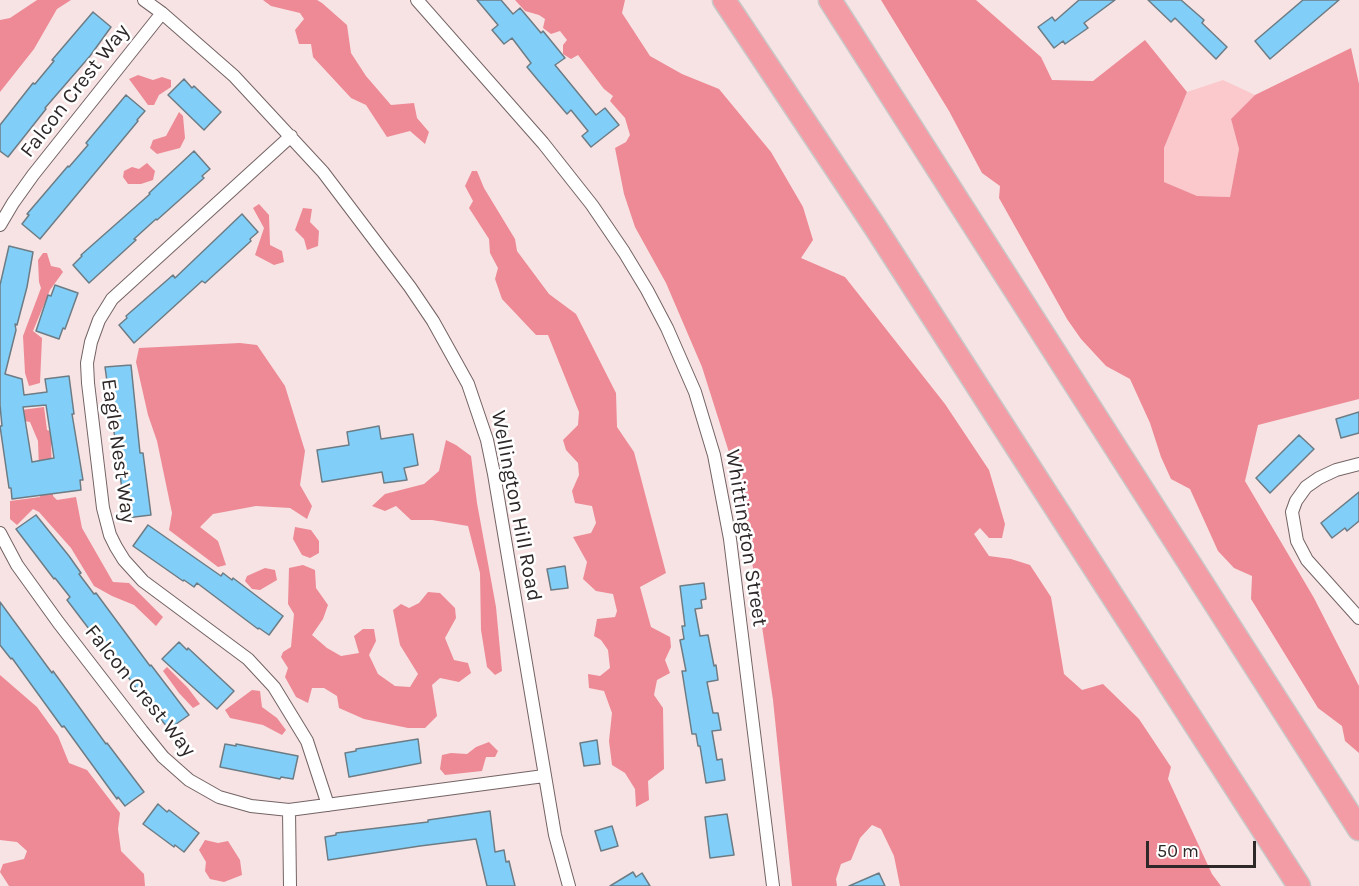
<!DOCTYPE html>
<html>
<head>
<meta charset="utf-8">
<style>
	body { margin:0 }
	#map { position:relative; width:1359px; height:886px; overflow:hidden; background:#f7e3e4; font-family:Karla,sans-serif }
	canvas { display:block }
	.scale { position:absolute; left:1146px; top:841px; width:110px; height:27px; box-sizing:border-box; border:3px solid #2f2828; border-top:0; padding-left:8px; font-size:18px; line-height:21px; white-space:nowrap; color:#2f2828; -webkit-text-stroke:4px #fff; paint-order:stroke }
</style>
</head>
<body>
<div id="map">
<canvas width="1359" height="886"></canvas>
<div class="scale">50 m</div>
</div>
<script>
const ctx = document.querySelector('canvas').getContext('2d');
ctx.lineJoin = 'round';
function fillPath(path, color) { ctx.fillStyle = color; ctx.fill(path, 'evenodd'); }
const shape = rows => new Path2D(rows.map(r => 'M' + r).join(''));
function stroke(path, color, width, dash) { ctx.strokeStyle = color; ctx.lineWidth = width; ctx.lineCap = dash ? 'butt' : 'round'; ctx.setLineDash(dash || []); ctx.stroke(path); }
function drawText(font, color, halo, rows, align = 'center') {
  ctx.font = font + ' Karla,sans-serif'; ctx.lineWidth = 5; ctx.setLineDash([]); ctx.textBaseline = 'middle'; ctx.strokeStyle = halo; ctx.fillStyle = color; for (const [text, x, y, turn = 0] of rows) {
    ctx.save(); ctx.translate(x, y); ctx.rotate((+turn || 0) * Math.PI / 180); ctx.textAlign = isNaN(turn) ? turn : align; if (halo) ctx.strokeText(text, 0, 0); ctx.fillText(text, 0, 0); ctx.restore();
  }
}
const green = shape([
	[1223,80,1255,95,1231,119,1239,149,1230,197,1196,196,1164,182,1164,148,1187,92]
]);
const forest = shape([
	[37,0,71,0,57,9,34,49,0,92,0,20,10,18],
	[263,0,317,0,322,3,347,25,351,53,366,76,391,105,414,103,417,118,429,132,425,144,410,131,387,137,366,105,351,98,313,57,311,44,299,44,295,30,304,19,300,13,271,6],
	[515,0,625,0,622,13,650,56,682,74,719,89,771,152,803,207,813,240,801,258,845,277,945,404,989,470,1005,524,1002,538,989,538,980,528,974,534,989,556,1011,559,1030,565,1051,597,1064,674,1082,690,1103,684,1139,719,1171,767,1168,779,1212,874,1221,886,900,886,894,856,881,829,872,825,860,838,851,860,841,864,836,879,837,886,792,886,773,700,754,573,733,465,702,367,666,283,635,227,624,194,615,148,626,142,630,135,625,118,610,101,613,96,604,89,578,55,571,59,563,54,563,45,567,40,560,31,551,34,543,28,545,19,539,15,525,11],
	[881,0,976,0,1041,57,1052,80,1093,81,1145,40,1187,92,1164,148,1164,182,1197,196,1230,197,1239,149,1231,119,1255,95,1351,48,1359,84,1359,399,1258,425,1245,481,1314,598,1359,686,1359,753,1345,741,1342,726,1318,708,1251,599,1252,576,1234,568,1218,551,1190,489,1171,479,1161,457,1150,423,1130,379,1106,366,1081,339,1067,319,999,198,1000,186,982,173,949,111],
	[138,75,153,80,162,77,171,80,171,87,159,95,154,105,148,105,129,79],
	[179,112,183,116,185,138,180,148,157,154,150,148,153,140,166,136],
	[147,163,155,171,153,180,141,184,128,184,123,177,124,171,132,167,139,169],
	[472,171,477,171,484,188,515,239,517,251,549,294,576,314,616,393,617,427,634,452,666,573,640,587,651,627,670,637,671,647,665,660,670,673,657,680,654,695,663,708,664,769,648,781,649,800,636,807,635,789,625,773,612,765,609,741,612,713,604,691,589,688,588,674,600,676,610,668,608,650,601,640,594,636,597,619,615,617,617,611,613,594,596,591,583,579,587,562,573,537,591,533,596,523,592,506,575,503,572,491,579,475,578,463,566,450,563,440,578,425,579,412,548,335,536,335,502,299,495,279,498,268,490,253,489,239,469,208,473,201,465,186],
	[259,204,269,215,270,245,282,251,284,262,274,265,255,255,264,228,253,208],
	[303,208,312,209,310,222,319,231,318,246,307,250,304,239,295,230],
	[43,253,47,253,51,266,60,268,63,272,50,290,33,331,42,338,40,383,29,386,25,373,23,336,41,288,39,282,38,260],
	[240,343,257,345,285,386,305,451,300,485,312,506,307,519,290,508,256,506,213,514,200,527,218,541,226,565,218,567,169,530,172,513,157,441,148,415,136,362,139,348],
	[44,407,47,430,56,433,58,440,51,445,53,496,57,500,76,497,82,528,113,582,129,583,163,617,156,626,134,605,112,596,94,586,71,548,39,512,33,509,17,525,10,519,10,501,40,497,38,441,30,422,17,420,6,412],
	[446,440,456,445,471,456,477,503,496,607,502,671,495,675,487,667,481,630,480,573,468,526,432,520,411,520,396,506,385,511,372,506,385,494,424,484,439,471],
	[295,527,311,530,319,541,319,553,310,558,302,555,293,539],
	[303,565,315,570,316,588,328,605,323,619,312,635,327,648,341,656,359,653,354,636,363,629,374,629,376,641,369,655,378,674,395,686,410,687,418,674,400,645,393,610,401,604,409,608,419,603,428,592,440,593,455,608,456,618,445,638,454,660,468,663,471,673,459,682,440,678,432,685,437,716,425,728,408,728,364,719,339,708,337,696,324,688,312,688,308,703,296,697,285,677,288,668,281,657,283,652,291,647,294,614,288,604,289,568],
	[265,568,275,570,277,580,260,590,252,589,245,581,247,576],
	[167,667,188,688,200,704,193,708,179,693,163,671],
	[0,675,37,707,58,736,69,763,87,770,120,813,118,829,121,851,144,874,145,886,9,886,0,872,3,864,24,859,27,851,17,842,0,840],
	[252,690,260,691,262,707,277,718,286,730,282,735,263,725,230,718,225,710],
	[489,742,498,751,495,757,486,757,482,771,445,775,440,769,442,755,451,753,467,754,476,747],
	[205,840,218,843,228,841,240,860,242,875,224,882,210,879,205,871,206,862,199,850]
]);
const building = shape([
	[477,0,501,0,513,14,520,8,541,33,543,31,565,58,555,65,596,115,605,108,619,125,591,147,582,136,588,131,571,110,567,114,537,79,527,67,531,63,512,38,504,44,492,30,498,25,477,0],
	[1079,0,1115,0,1084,23,1088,28,1065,44,1063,41,1054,48,1038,27,1052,17,1055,21,1079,0],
	[1148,0,1181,0,1204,20,1202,23,1227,47,1216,59,1175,18,1171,22,1148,0],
	[1303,0,1339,0,1270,59,1255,41,1303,0],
	[93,12,111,27,90,56,45,108,46,109,8,157,0,151,0,125,33,83,35,84,54,61,52,60,93,12],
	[184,79,192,88,194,86,221,112,204,130,168,95,184,79],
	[126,95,145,111,137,120,138,121,40,239,22,224,29,215,27,214,68,166,69,167,88,145,86,143,126,95],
	[194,151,210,169,202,176,204,178,157,220,156,219,134,239,136,240,89,283,73,265,82,256,81,255,150,194,149,193,194,151],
	[242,214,258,232,250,239,251,241,205,283,202,281,134,343,119,325,127,318,126,316,173,275,175,278,242,214],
	[9,246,33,252,27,287,17,325,15,324,16,330,5,374,22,379,24,395,47,392,45,379,69,376,74,414,72,414,83,480,80,480,81,490,12,499,11,488,9,488,0,426,2,426,0,405,0,285,9,246],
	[46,405,54,458,32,462,23,407,46,405],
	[55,285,78,293,65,329,63,328,59,339,36,331,48,295,51,296,55,285],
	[131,365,140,453,143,453,151,515,126,518,105,367,131,365],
	[1359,412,1359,433,1341,438,1336,419,1359,412],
	[379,426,381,439,413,434,418,465,404,468,407,480,384,483,382,472,322,482,317,450,349,445,347,432,379,426],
	[1299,435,1314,449,1270,493,1256,478,1299,435],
	[1359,492,1359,521,1347,531,1345,528,1332,538,1321,523,1359,492],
	[36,515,69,556,81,573,79,574,94,594,96,593,150,666,151,665,189,715,169,729,146,702,106,646,104,648,89,629,67,600,70,597,55,578,54,579,16,529,36,515],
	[148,525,221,576,223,573,232,580,233,578,283,616,269,635,259,628,258,629,197,583,194,587,184,580,183,581,133,546,148,525],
	[565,566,568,588,551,590,547,569,565,566],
	[704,583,706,599,701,600,702,608,695,609,700,636,708,635,714,666,716,665,718,680,707,682,713,713,718,713,721,730,712,731,717,760,722,759,725,780,706,783,700,746,698,746,696,734,692,734,682,671,686,671,680,640,684,639,682,626,685,626,680,586,704,583],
	[0,602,52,673,53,671,106,744,107,743,144,792,125,806,118,797,117,799,64,726,62,727,12,658,11,659,0,645,0,602],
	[179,642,187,650,188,648,234,691,217,709,162,659,179,642],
	[418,739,421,763,349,777,345,753,356,751,356,749,418,739],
	[597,740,600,764,584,766,580,743,597,740],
	[225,744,236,746,236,744,298,756,293,779,281,777,280,779,220,767,225,744],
	[158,804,167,812,169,810,199,833,184,852,175,845,174,847,143,824,158,804],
	[490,811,495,852,504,850,506,862,509,861,515,886,487,886,476,839,420,846,328,860,325,837,336,835,336,833,428,822,428,820,490,811],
	[727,814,734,855,710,858,705,817,727,814],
	[612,826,618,846,601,851,595,831,612,826],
	[633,872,636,877,642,873,650,886,610,886,633,872],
	[879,873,885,886,849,886,879,873]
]);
const minor = shape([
	[144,0,162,13,234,76,323,172,410,287,433,321,468,384,487,440,494,474,555,835,569,886],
	[417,0,543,143,592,205,624,252,647,290,667,328,695,392,714,455,730,539,773,886],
	[291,136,112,299,99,320,91,342,87,363,88,383,103,508,110,535,116,547,124,560,143,581,248,659,274,687,307,741,328,805],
	[0,225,13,203,33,175,162,13],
	[1359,464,1336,470,1319,478,1306,487,1296,501,1292,512,1297,541,1307,560,1359,618],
	[0,533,17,565,58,622,142,731,163,757,189,780,219,797,251,806,289,810,544,776],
	[289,810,290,886]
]);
const motorway = shape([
	[724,0,875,227,1299,886],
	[830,0,1359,829]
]);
const streetNames = [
	["Falcon Crest Way",75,91,-52],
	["Eagle Nest Way",118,451,82],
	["Wellington Hill Road",516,506,79],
	["Whittington Street",746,538,81],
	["Falcon Crest Way",140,691,51]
];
fillPath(green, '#fbc8cc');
fillPath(forest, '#ed8a95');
fillPath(building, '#81cff9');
stroke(building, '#6d7c84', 1.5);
stroke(minor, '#746364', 14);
stroke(motorway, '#c9c7c7', 25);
stroke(minor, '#fff', 12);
stroke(motorway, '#f49ca5', 22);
drawText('21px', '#2f2828', '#fff', streetNames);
</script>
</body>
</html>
